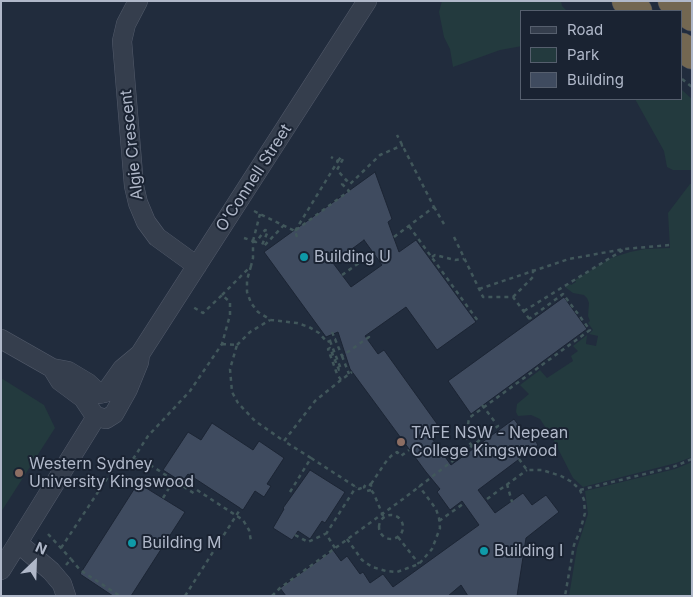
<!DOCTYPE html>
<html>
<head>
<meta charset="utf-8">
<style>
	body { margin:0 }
	#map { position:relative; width:693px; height:597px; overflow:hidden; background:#212c3d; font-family:Inter,sans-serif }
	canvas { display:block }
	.frame { position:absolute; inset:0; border:2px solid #b0b8c9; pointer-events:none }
	.legend { position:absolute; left:520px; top:10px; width:162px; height:90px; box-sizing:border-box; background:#1a2332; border:1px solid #565f6e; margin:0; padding:6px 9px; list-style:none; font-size:15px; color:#b0b8c9 }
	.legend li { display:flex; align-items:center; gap:10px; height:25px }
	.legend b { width:25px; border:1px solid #565f6e }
	.north { position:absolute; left:10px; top:537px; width:50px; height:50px; -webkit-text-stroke:4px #1a2332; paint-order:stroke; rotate:24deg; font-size:14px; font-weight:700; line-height:20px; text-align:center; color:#b0b8c9 }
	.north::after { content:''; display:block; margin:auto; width:18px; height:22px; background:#b0b8c9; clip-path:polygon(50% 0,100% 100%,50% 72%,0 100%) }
</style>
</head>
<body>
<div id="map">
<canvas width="693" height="597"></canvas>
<div class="frame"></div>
<ul class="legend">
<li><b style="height:6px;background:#353e4d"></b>Road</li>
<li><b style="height:14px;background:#233a3e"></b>Park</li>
<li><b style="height:14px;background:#3f4b5f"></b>Building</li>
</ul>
<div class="north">N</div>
</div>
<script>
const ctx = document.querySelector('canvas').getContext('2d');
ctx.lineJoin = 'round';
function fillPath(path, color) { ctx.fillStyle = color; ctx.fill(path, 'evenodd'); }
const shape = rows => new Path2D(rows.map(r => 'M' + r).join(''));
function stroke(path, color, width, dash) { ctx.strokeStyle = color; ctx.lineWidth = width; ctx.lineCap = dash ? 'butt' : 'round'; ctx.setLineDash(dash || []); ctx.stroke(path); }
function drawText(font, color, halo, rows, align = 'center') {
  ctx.font = font + ' Inter,sans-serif'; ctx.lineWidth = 4; ctx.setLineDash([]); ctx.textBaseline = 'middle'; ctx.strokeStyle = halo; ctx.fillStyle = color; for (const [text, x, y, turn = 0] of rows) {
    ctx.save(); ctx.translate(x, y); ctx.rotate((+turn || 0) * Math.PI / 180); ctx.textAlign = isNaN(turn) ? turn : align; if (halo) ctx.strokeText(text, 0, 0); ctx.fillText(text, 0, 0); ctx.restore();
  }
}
const green = shape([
	[442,1,561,1,562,6,567,11,522,11,522,46,500,50,453,67,450,49,444,37,439,12],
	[682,90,692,99,692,170,673,170,667,167,664,151,635,99,682,99],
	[690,184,692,184,692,457,676,463,583,487,573,478,553,439,540,419,531,415,518,416,516,412,517,404,529,394,520,385,540,370,547,378,573,361,571,356,578,351,573,346,587,335,586,344,596,346,598,336,589,334,593,330,588,323,590,321,588,316,589,303,587,298,584,295,573,293,565,287,570,284,571,285,576,282,575,280,611,258,630,252,645,249,670,248,668,213],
	[1,378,44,405,55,428,1,512],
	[692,462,692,596,569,596,577,548,588,514,585,491,675,469]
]);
const building = shape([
	[375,172,392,219,388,222,399,252,416,240,476,322,437,350,406,307,365,336,378,354,384,350,440,428,430,436,451,465,514,419,522,430,526,427,538,445,478,490,495,513,523,493,532,505,546,495,559,512,526,538,517,596,468,596,461,585,448,596,286,596,280,588,333,550,341,561,347,556,360,574,363,572,370,583,383,574,393,587,479,525,462,501,450,510,437,492,440,489,426,472,350,369,338,332,326,337,264,252,375,172],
	[364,240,382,265,351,287,333,263,364,240],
	[564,297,587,329,471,414,448,381,564,297],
	[212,423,253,450,259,441,284,458,267,484,271,486,264,497,255,491,243,510,188,474,182,482,163,470,188,432,201,440,212,423],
	[310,470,345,492,325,523,322,521,310,539,298,531,292,540,273,528,284,509,283,508,310,470],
	[138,483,185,512,131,596,113,596,80,574,138,483]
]);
const path = shape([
	[682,79,692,87],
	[338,161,341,157,343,159,337,170,350,184,380,155,403,145],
	[434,207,444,224],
	[254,211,295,231,297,237],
	[409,226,478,321],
	[296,230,349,191,342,184,346,180],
	[295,231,338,161,331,157],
	[394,237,434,207,397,135],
	[454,237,483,297,513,297,531,321],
	[253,241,256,242,265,230,268,231,262,245,264,246,284,225],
	[253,241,260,214],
	[432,257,435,255,455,260,464,259],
	[251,266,247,280,247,292,251,303,258,312,271,320,297,323,309,327,319,333,327,342,335,339,342,356,369,337,367,335],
	[342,275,373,253],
	[479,289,569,259,624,249,670,245],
	[222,295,251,266,253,258,253,241,244,238],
	[513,297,533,277,533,269],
	[524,311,623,250],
	[332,332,335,339],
	[330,341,341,369,339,370,330,348,328,349,337,374,341,380,352,372],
	[222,344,237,345,230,369,232,392,238,403,255,421,284,441],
	[237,345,250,332,270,320],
	[342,356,349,374],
	[472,446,466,438,469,418,590,330,563,294,529,319],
	[311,458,284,441,315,401,341,380],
	[133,459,148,436,190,391,222,344,230,315,230,302,222,295,203,313,193,307],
	[519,459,527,470,542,470,561,476,572,482,580,490,584,500,585,513,580,531,574,545,565,596],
	[371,484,385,463,391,456,397,452,401,456,409,450],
	[507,484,512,502],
	[197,490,243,520,249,530,251,541],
	[371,490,367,491,365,490,364,487,366,484,371,485,371,490,374,494,384,518],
	[580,490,673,467,692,459],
	[290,492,311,458,359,489,364,487],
	[163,498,175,478],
	[487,499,527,470],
	'379 527a12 12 0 1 1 24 0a12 12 0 1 1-24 0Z',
	[439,521,463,504],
	[48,534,71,559],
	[295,535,308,542,325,534],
	[398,537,419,564],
	[347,539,362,560,372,567,386,571,397,572,419,564,432,549,440,528,439,518,436,509,419,486],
	[61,548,112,471,118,464,124,460,133,459,144,461,195,494],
	[335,548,326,534,356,487],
	[66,565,71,559,80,570,120,596],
	[185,596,241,508],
	[272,596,280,588,403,499,498,426,495,422]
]);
const minor = shape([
	[138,1,126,24,122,41,134,186,138,203,146,222,157,237,197,266],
	[1,339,52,368,68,371,88,383,100,394],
	[52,368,60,381,83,398,95,416,106,419,114,414,128,389,139,362,140,354],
	[105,393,122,369,140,354,367,1],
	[18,543,51,571,62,584,66,596],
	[1,570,96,417]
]);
const highway = shape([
	[626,1,638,11],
	[672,1,692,17],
	[682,47,692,55]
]);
const pathBridge = shape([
	[482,405,495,422]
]);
const markers = [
	[304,257,5,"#0f9aa8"],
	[401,442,5,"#8d6e63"],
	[19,473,5,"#8d6e63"],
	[132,543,5,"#0f9aa8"],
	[484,551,5,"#0f9aa8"]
];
const streetNames = [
	["Algie Crescent",132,145,-96],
	["O'Connell Street",254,178,-57]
];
const poiNames = [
	["Building U",314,257],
	["TAFE NSW - Nepean",411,433],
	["College Kingswood",411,451],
	["Western Sydney",29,464],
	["University Kingswood",29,482],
	["Building M",142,543],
	["Building I",494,551]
];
fillPath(green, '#233a3e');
fillPath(building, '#3f4b5f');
stroke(building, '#1c2534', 1);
stroke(minor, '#535b6b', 20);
stroke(highway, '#404858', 29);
stroke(path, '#41575b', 2.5, [4, 4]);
stroke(minor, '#353e4d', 19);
stroke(highway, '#736751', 28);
stroke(pathBridge, '#41575b', 2.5, [4, 4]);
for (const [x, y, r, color] of markers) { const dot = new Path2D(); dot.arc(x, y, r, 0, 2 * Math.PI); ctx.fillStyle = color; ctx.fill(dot); stroke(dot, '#1a2332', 2); }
drawText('16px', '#b0b8c9', '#1a2332', streetNames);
drawText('16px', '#b0b8c9', '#1a2332', poiNames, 'left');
</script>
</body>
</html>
